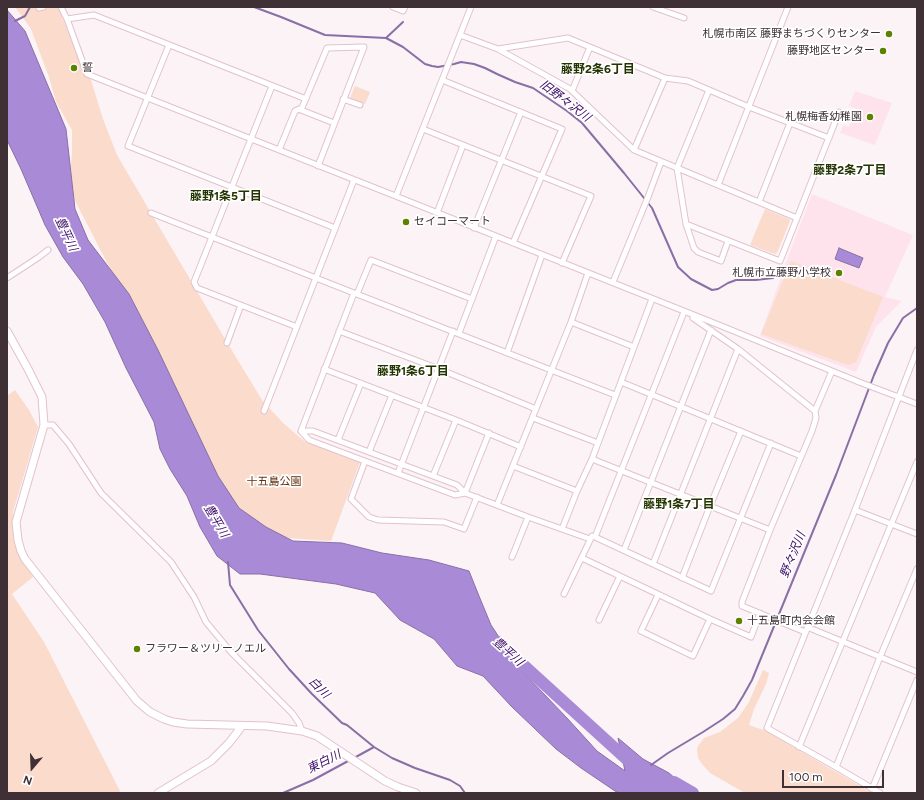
<!DOCTYPE html>
<html>
<head>
<meta charset="utf-8">
<style>
	body { margin:0 }
	#map { position:relative; width:924px; height:800px; overflow:hidden; background:#fbf3f6; font-family:Figtree,sans-serif }
	canvas { display:block }
	.frame { position:absolute; inset:0; border:8px solid #3e3035; pointer-events:none }
	.north { position:absolute; left:12px; top:748px; width:40px; height:40px; -webkit-text-stroke:3px #fff; paint-order:stroke; rotate:199deg; font-size:11px; font-weight:700; line-height:16px; text-align:center; color:#3e3035 }
	.north::after { content:''; display:block; margin:auto; width:14px; height:18px; background:#3e3035; clip-path:polygon(50% 0,100% 100%,50% 72%,0 100%) }
	.scale { position:absolute; left:782px; top:770px; width:102px; height:18px; box-sizing:border-box; border:2px solid #3e3035; border-top:0; padding-left:5px; font-size:12px; line-height:14px; white-space:nowrap; color:#3e3035; -webkit-text-stroke:3px #fff; paint-order:stroke }
</style>
</head>
<body>
<div id="map">
<canvas width="924" height="800"></canvas>
<div class="frame"></div>
<div class="north">N</div>
<div class="scale">100 m</div>
</div>
<script>
const ctx = document.querySelector('canvas').getContext('2d');
ctx.lineJoin = 'round';
function fillPath(path, color) { ctx.fillStyle = color; ctx.fill(path, 'evenodd'); }
const shape = rows => new Path2D(rows.map(r => 'M' + r).join(''));
function stroke(path, color, width, dash) { ctx.strokeStyle = color; ctx.lineWidth = width; ctx.lineCap = dash ? 'butt' : 'round'; ctx.setLineDash(dash || []); ctx.stroke(path); }
function drawText(font, color, halo, rows, align = 'center') {
  ctx.font = font + ' Figtree,"Noto Sans JP",sans-serif'; ctx.lineWidth = 3.5; ctx.setLineDash([]); ctx.textBaseline = 'middle'; ctx.strokeStyle = halo; ctx.fillStyle = color; for (const [text, x, y, turn = 0] of rows) {
    ctx.save(); ctx.translate(x, y); ctx.rotate((+turn || 0) * Math.PI / 180); ctx.textAlign = isNaN(turn) ? turn : align; if (halo) ctx.strokeText(text, 0, 0); ctx.fillText(text, 0, 0); ctx.restore();
  }
}
const built = shape([
	[855,91,892,103,875,145,840,133,843,125,849,127,856,109,849,106],
	[812,194,913,235,885,297,902,301,876,327,856,372,760,336,791,249]
]);
const green = shape([
	[15,7,58,7,83,69,91,80,103,119,117,155,228,344,262,400,283,423,304,441,360,462,331,541,287,538,254,529,231,512,134,315,69,189,72,153,72,130,56,102,49,77,31,29],
	[355,86,370,92,365,104,350,98],
	[765,209,789,219,790,221,777,253,775,254,750,245],
	[791,261,883,297,856,362,848,365,761,334],
	[15,390,29,410,38,427,13,512,14,544,33,577,12,594,44,642,121,793,7,793,7,396],
	[763,670,769,673,766,684,754,709,749,725,766,731,872,793,745,793,710,773,702,764,698,758,697,750,698,746,704,738,720,732,738,718,749,702]
]);
const water = shape([
	[7,10,25,31,66,129,75,209,88,240,129,294,158,350,218,476,239,508,266,527,293,541,342,543,382,553,429,560,469,571,479,596,491,625,520,669,567,718,597,751,625,771,618,738,643,759,669,773,692,793,619,793,615,791,581,768,556,749,512,707,483,676,457,666,434,639,400,620,375,593,336,584,260,574,240,574,217,556,200,527,187,496,170,469,160,449,154,422,126,368,105,322,83,284,63,257,45,225,21,169,7,140,7,10],
	[839,248,863,258,859,268,835,259,839,248]
]);
const stream = shape([
	[254,7,281,17,325,35,386,38,403,47,425,64,432,66,438,67,454,64,461,62,474,64,485,68,497,74,515,82,533,88,567,111,582,123,624,173,652,208,678,267,691,279,712,290,718,289,728,283,736,280,756,280,773,278],
	[15,21,25,16,30,7],
	[386,38,403,22],
	[228,562,230,585,258,630,289,669,312,694,342,723,347,725,374,747,392,758,415,768,450,780,460,786,465,793],
	[354,758,374,747],
	[651,765,668,753,703,732,723,719,735,709,743,696,752,680,836,475,874,375,888,343,903,318,917,308],
	[283,793,313,780,350,760]
]);
const river = shape([
	[498,642,632,764],
	[674,782,693,793]
]);
const minor = shape([
	[61,7,67,19],
	[393,7,403,11,405,7],
	[653,7,684,18],
	[39,8,43,7],
	[460,35,498,49,570,89,634,150,797,218],
	[169,45,128,146,335,228],
	[498,49,568,38,665,78,634,150],
	[665,78,688,81,749,107,829,138],
	[442,80,562,129,513,243],
	[272,86,194,282,197,288,297,327],
	[709,90,677,168,686,224,694,248,698,252,721,261,728,241],
	[572,91,590,47],
	[306,99,94,15,67,19,87,74,393,195,719,325,859,382,917,404],
	[343,99,360,105],
	[301,110,334,123],
	[423,129,591,196,562,263],
	[279,150,295,111,299,109,301,110,327,48,364,47,318,166],
	[718,185,788,7],
	[396,196,471,7],
	[759,202,790,123],
	[151,213,354,293,615,395],
	[437,213,463,145],
	[686,224,780,261,839,112],
	[474,228,521,112],
	[7,278,39,257,48,250],
	[613,282,648,197,661,162],
	[357,294,371,260,472,299],
	[693,318,738,349,815,411],
	[571,322,634,347],
	[339,331,439,369,536,409],
	[459,333,496,236],
	[227,343,241,305],
	[507,353,542,255],
	[324,369,456,420,521,447],
	[621,382,801,456],
	[264,411,354,180],
	[533,418,598,443],
	[44,425,53,425,69,444,101,493,171,562,194,597,206,622,231,652,292,713,299,723,302,731],
	[301,431,313,431,457,485,465,493,528,517,590,539],
	[301,431,309,440,455,495,465,493],
	[301,431,354,293],
	[338,440,361,383],
	[369,452,392,395],
	[592,459,770,530],
	[365,461,351,499,369,517,378,520,444,522,464,529,477,497],
	[513,466,577,491],
	[398,473,453,331],
	[433,476,456,420],
	[465,493,489,433],
	[497,505,571,322,588,273],
	[855,510,917,534],
	[562,529,577,491,592,459,652,299],
	[595,537,711,591,771,443],
	[624,550,711,330],
	[512,557,528,517],
	[582,558,710,619,751,637,760,613],
	[653,564,738,349],
	[682,578,710,506,741,431],
	[564,594,592,536,595,537,684,312],
	[658,595,641,631,693,656,710,619],
	[599,620,620,576],
	[807,627,917,672],
	[805,632,742,606,742,602,770,530,812,431,816,418,815,411,832,371],
	[799,747,917,462],
	[836,767,880,657,917,569],
	[872,789,917,680],
	[880,793,836,767,767,728,855,510,917,350]
]);
const tertiary = shape([
	[7,331,28,369,42,397,44,425,16,522,18,540,21,551,25,559,137,701,150,712,164,719,173,722,187,724,267,726,302,731,317,736,385,781,398,787,416,793],
	[158,793,211,761,229,743,242,726]
]);
const markers = [
	[889,34,4,"#5d8200"],
	[883,51,4,"#5d8200"],
	[74,68,4,"#5d8200"],
	[870,117,4,"#5d8200"],
	[406,222,4,"#5d8200"],
	[839,273,4,"#5d8200"],
	[739,621,4,"#5d8200"],
	[137,649,4,"#5d8200"]
];
const poiNames = [
	["札幌市南区 藤野まちづくりセンター",881,34],
	["藤野地区センター",875,51],
	["誓",82,68,"left"],
	["札幌梅香幼稚園",862,117],
	["セイコーマート",414,222,"left"],
	["札幌市立藤野小学校",831,273],
	["十五島町内会会館",747,621,"left"],
	["フラワー＆ツリーノエル",145,649,"left"]
];
const parkNames = [
	["十五島公園",274,482]
];
const neighbourhoodNames = [
	["藤野2条6丁目",598,69],
	["藤野2条7丁目",850,170],
	["藤野1条5丁目",226,196],
	["藤野1条6丁目",413,371],
	["藤野1条7丁目",679,504]
];
const waterNames = [
	["旧野々沢川",565,101,37],
	["豊平川",66,234,65],
	["豊平川",216,521,59],
	["野々沢川",793,555,-68],
	["豊平川",508,652,42],
	["白川",319,688,45],
	["東白川",324,762,-27]
];
fillPath(built, '#fee3ed');
fillPath(green, '#fadbcc');
fillPath(water, '#a98ad7');
stroke(water, '#896fa6', 1);
stroke(stream, '#896fa6', 2);
stroke(river, '#a98ad7', 12);
stroke(minor, '#e4c1cd', 7);
stroke(tertiary, '#e4c1cd', 9);
stroke(minor, '#fff', 5);
stroke(tertiary, '#fff', 7);
for (const [x, y, r, color] of markers) { const dot = new Path2D(); dot.arc(x, y, r, 0, 2 * Math.PI); ctx.fillStyle = color; ctx.fill(dot); stroke(dot, '#fff', 1.5); }
drawText('11px', '#3e3035', '#fff', poiNames, 'right');
drawText('11px', '#643011', '#fff', parkNames);
drawText('bold 12px', '#233400', '#fff', neighbourhoodNames);
drawText('italic 12px', '#3e0d69', '#fff', waterNames);
</script>
</body>
</html>
